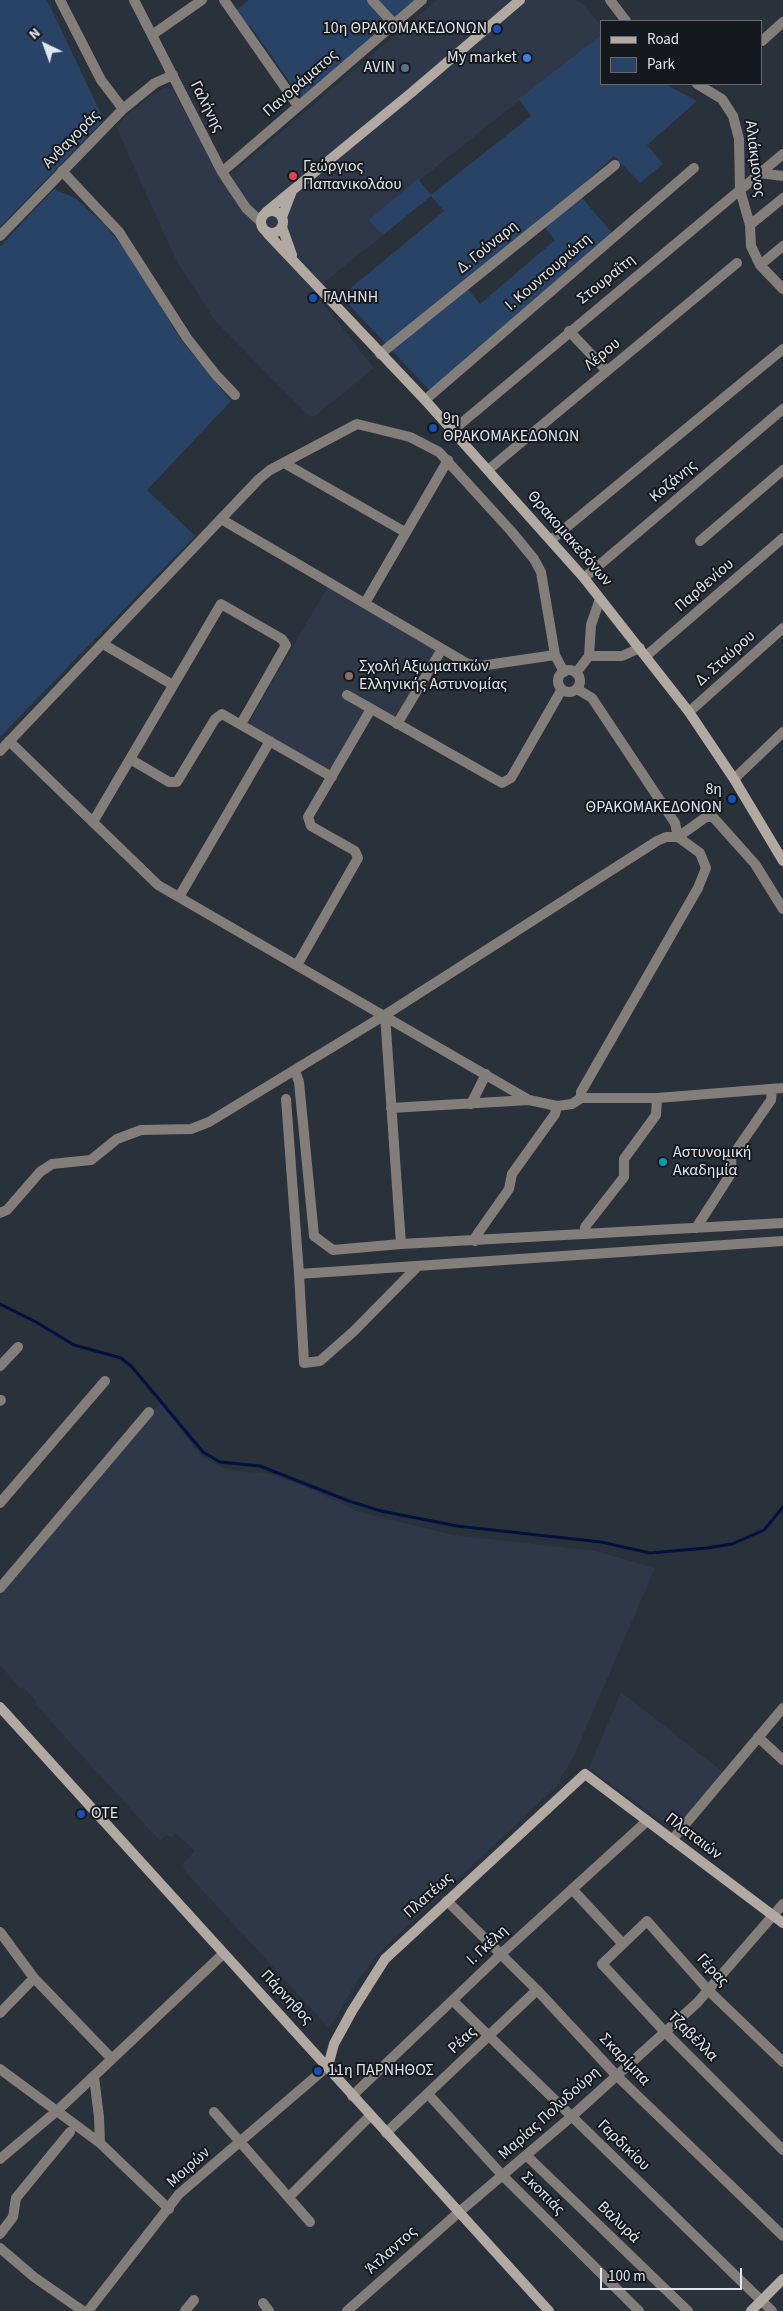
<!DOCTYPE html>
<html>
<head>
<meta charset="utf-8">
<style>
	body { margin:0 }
	#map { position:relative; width:783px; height:2311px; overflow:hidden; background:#29313b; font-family:"Source Sans 3",sans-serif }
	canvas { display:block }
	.legend { position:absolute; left:600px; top:20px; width:162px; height:65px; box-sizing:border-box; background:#15181d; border:1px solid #676a70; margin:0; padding:6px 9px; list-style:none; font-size:15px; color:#e1e6ec }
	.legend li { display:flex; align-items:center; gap:10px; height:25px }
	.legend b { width:25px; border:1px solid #676a70 }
	.north { position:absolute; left:20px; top:20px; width:50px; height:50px; -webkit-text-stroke:4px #15181d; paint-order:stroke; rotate:318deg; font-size:14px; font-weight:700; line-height:20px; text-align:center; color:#e1e6ec }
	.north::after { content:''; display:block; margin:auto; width:18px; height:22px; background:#e1e6ec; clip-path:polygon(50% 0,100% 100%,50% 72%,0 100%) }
	.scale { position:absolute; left:600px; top:2268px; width:142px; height:22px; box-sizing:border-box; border:2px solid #e1e6ec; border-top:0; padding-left:6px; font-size:15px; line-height:18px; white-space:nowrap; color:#e1e6ec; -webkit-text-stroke:4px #15181d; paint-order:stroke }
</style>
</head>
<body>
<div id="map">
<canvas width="783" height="2311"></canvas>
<ul class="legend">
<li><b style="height:6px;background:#b2aaa2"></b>Road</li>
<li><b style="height:14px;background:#294366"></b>Park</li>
</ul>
<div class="north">N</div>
<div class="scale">100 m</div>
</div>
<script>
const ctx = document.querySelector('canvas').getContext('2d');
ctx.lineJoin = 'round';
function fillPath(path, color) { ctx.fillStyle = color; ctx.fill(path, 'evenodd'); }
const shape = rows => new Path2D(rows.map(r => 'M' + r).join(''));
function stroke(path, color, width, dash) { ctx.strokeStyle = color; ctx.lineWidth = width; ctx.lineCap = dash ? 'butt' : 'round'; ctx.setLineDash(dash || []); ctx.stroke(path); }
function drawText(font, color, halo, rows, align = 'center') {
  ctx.font = font + ' "Source Sans 3",sans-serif'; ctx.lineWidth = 4; ctx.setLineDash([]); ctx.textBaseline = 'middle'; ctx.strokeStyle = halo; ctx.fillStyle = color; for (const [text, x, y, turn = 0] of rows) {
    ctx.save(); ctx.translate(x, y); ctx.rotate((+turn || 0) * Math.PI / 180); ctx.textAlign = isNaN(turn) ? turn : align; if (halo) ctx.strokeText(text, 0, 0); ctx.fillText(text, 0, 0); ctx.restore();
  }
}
const built = shape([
	[437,0,576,0,583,4,602,27,602,34,370,220,383,235,313,291,374,368,315,416,310,417,216,322,177,262,116,127,126,115,153,94,165,88,173,90,223,181],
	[328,586,437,649,397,718,371,704,331,772,248,724],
	[160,1403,202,1457,228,1470,270,1474,307,1487,359,1512,453,1535,596,1551,655,1568,573,1758,560,1779,562,1781,378,1954,357,1981,334,2021,328,2027,184,1870,183,1863,195,1851,176,1833,172,1837,166,1835,160,1841,36,1705,36,1701,24,1688,20,1688,0,1665,0,1589],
	[621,1692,723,1772,674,1830,589,1768]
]);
const green = shape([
	[0,0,47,0,104,120,0,227],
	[249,0,421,0,301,98,250,25,242,30,231,14],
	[602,34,602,84,665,84,697,101,647,145,663,164,640,183,614,156,576,191,614,235,430,391,341,296,444,211,431,196,383,235,369,220,418,179,431,195,531,116,519,99],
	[541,223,555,240,480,304,466,287],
	[54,189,75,198,105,225,129,254,181,340,231,401,147,490,195,536,0,737,0,247]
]);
const stream = shape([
	[0,1304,36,1322,74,1345,121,1358,132,1367,203,1452,220,1462,260,1466,349,1501,381,1511,457,1526,601,1542,650,1553,707,1548,732,1544,764,1530,783,1507]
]);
const street = shape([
	[60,0,101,80,123,109],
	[134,0,222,172,246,208,260,221],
	[224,0,298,106],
	[372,0,394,24],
	[610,0,626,21],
	[152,35,202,0],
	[762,41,783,22],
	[697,84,722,99,733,116,739,139,740,190,750,225,751,246,760,265,783,289],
	[62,171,119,232,187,338,216,375,235,395],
	[222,172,422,0],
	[760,173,783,176],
	[750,225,783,198],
	[0,236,123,109,155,83,173,75],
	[760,265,783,246],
	[569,331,607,371],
	[380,354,615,165],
	[425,400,694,168],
	[452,431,783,154],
	[284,463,405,532],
	[488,470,737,263],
	[221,519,468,664,480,666,555,655,564,672],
	[551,540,783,349],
	[700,541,783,470],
	[584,578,783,409],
	[365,603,448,460],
	[103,644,173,685],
	[589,656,622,656,640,648],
	[646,656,783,538],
	'558 681a11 11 0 1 1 22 0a11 11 0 1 1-22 0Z',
	[576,673,589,656,591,625,600,599],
	[577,689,592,698,675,823,678,837,706,817,713,817,755,864,783,909],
	[347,695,502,783,511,778,562,689],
	[689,712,783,628],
	[397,724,442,649],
	[9,741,158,885,529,1100],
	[0,751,259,479,270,470,357,424,410,437,439,452,511,531,534,559,541,572,555,655],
	[130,759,169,782,177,782,215,719,222,714,332,777],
	[734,779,783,732],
	[93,822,221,604,282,639,286,645,241,724],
	[179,897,270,741],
	[297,965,358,858,355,851,311,826,308,817,371,709],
	[385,1015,401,1244],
	[295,1071,299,1082,314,1236,333,1250,401,1244,783,1223],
	[286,1099,299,1274,783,1241],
	[471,1104,486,1074],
	[391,1108,529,1100,557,1106,572,1104,581,1098,657,1098,783,1088],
	[0,1213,7,1210,40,1172,52,1164,91,1160,117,1139,141,1130,191,1129,209,1122,385,1015,657,841,666,837,678,837,700,853,706,868,698,888,581,1092,581,1098],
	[696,1228,732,1172,731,1158,771,1100,772,1089],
	[585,1233,585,1227,624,1177,624,1159,656,1115,657,1098],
	[475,1241,476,1236,509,1189,512,1174,555,1114,557,1106],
	[299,1274,304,1363,320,1361,354,1331,418,1266],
	[0,1366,18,1347],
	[0,1401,1,1400],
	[0,1503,105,1381],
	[0,1588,149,1412],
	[758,1737,783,1760],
	[672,1840,783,1708],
	[572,1889,622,1943],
	[447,1901,537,1990,616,2075,783,2236],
	[0,1932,34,1978,111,2058],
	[453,2001,772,2311],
	[0,2013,34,1978],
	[783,2062,709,1991,647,1921,602,1964,665,2032,783,2150],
	[0,2069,100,2143],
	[94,2077,99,2117,100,2143,169,2209],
	[428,2094,503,2176,639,2311],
	[352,2096,501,1954,647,1821],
	[214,2112,310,2222],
	[386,2133,537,1990],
	[527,2156,688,2311],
	[0,2159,58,2110,223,1954],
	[289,2197,370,2116],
	[0,2234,13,2217,16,2198,70,2132],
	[0,2248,34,2277,83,2311],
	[263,2303,269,2311],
	[88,2311,179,2194,328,2066],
	[185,2311,194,2300],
	[347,2311,458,2213,571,2117,697,2003,783,1904]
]);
const secondary = shape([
	'261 222a11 11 0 1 1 22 0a11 11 0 1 1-22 0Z',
	[266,212,411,93,520,0],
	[282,217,292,191],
	[282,227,292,255],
	[267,233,425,400,584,578,689,712,734,779,783,861],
	[0,1707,549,2311],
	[328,2066,334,2044,352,2011,385,1959,585,1774,783,1923],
	[751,2311,783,2279]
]);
const markers = [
	[497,29,5,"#1a4fb4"],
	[527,58,5,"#3f7fe0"],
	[405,68,5,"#5c6f8a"],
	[293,176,5,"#e0444e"],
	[313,298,5,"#1a4fb4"],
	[433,428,5,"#1a4fb4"],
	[349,676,5,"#8d6e63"],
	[732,799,5,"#1a4fb4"],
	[663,1162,5,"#0f9aa8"],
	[81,1814,5,"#1a4fb4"],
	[318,2071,5,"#1a4fb4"]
];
const poiNames = [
	["10η ΘΡΑΚΟΜΑΚΕΔΟΝΩΝ",487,29,"right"],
	["My market",517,58,"right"],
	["AVIN",395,68,"right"],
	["Γεώργιος",303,167],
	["Παπανικολάου",303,185],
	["ΓΑΛΗΝΗ",323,298],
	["9η",443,419],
	["ΘΡΑΚΟΜΑΚΕΔΟΝΩΝ",443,437],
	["Σχολή Αξιωματικών",359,667],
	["Ελληνικής Αστυνομίας",359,685],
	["8η",722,790,"right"],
	["ΘΡΑΚΟΜΑΚΕΔΟΝΩΝ",722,808,"right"],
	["Αστυνομική",673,1153],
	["Ακαδημία",673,1171],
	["ΟΤΕ",91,1814],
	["11η ΠΑΡΝΗΘΟΣ",328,2071]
];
const streetNames = [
	["Πανοράματος",301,84,-41],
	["Γαλήνης",206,107,63],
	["Ανθαγοράς",72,140,-46],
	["Αλιάκμονος",754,159,83],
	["Δ. Γούναρη",488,248,-39],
	["Ι. Κουντουριώτη",549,273,-41],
	["Στουραΐτη",607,280,-39],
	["Λέρου",603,355,-40],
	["Κοζάνης",674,482,-40],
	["Θρακομακεδόνων",569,539,49],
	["Παρθενίου",705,586,-41],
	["Δ. Σταύρου",726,659,-42],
	["Πλαταιών",693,1837,37],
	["Πλατέως",429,1896,-42],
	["Ι. Γκέλη",488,1946,-43],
	["Γέρας",712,1971,47],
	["Πάρνηθος",286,1998,47],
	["Τζαβέλλα",692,2037,45],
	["Ρέας",463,2041,-43],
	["Σκαρίμπα",624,2060,46],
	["Μαρίας Πολυδούρη",550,2114,-42],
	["Γαρδικίου",623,2146,44],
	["Μοιρών",189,2168,-42],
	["Σκοπιάς",542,2194,45],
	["Βαλυρά",618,2223,44],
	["Άτλαντος",392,2251,-42]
];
fillPath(built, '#2e3848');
fillPath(green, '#294366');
stroke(stream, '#011140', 3);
stroke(street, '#837e79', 10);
stroke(secondary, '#b2aaa2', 10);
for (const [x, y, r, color] of markers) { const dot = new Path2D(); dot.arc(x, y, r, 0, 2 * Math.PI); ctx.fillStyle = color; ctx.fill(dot); stroke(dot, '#15181d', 2); }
drawText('16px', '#e1e6ec', '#15181d', poiNames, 'left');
drawText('16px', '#e1e6ec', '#15181d', streetNames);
</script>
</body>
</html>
